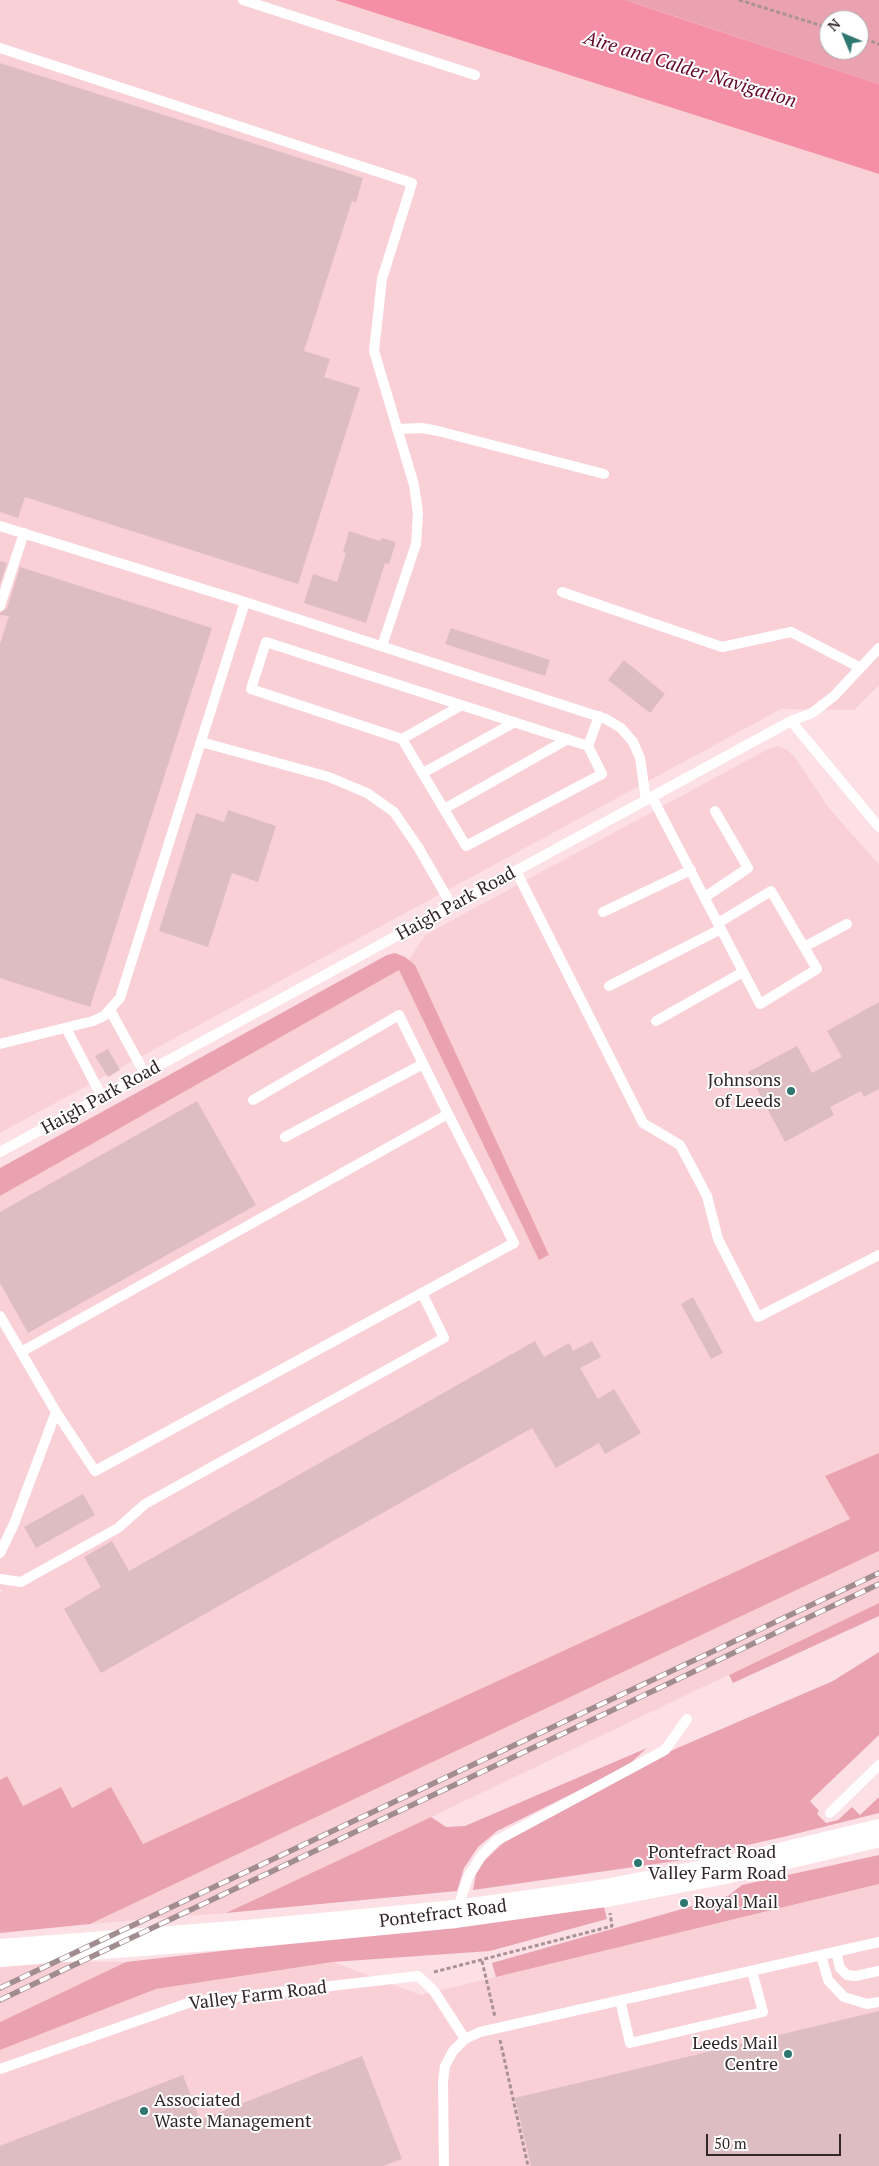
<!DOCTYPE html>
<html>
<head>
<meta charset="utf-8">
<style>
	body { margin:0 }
	#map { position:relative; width:879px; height:2166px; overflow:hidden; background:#fce0e5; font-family:"PT Serif",serif }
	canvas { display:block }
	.north { position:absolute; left:819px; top:10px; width:50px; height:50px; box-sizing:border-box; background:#fff; border:1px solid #ada8a9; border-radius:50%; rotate:315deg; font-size:14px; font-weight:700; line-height:20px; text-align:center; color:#332628 }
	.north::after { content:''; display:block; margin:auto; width:18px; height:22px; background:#2e7670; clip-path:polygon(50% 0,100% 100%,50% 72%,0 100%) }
	.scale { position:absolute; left:706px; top:2134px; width:135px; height:22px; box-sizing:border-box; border:2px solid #332628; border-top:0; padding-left:6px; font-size:15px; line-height:18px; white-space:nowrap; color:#332628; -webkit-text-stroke:4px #fff; paint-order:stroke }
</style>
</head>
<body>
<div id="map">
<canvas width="879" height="2166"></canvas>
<div class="north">N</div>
<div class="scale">50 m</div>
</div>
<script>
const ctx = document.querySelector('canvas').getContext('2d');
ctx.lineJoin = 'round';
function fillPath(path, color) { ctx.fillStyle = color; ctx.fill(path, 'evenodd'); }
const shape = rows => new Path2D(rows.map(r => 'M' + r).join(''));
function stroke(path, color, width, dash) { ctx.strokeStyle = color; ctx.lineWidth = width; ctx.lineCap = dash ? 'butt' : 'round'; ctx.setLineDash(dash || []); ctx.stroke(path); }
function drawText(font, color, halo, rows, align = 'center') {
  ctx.font = font + ' "PT Serif",serif'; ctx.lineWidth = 4; ctx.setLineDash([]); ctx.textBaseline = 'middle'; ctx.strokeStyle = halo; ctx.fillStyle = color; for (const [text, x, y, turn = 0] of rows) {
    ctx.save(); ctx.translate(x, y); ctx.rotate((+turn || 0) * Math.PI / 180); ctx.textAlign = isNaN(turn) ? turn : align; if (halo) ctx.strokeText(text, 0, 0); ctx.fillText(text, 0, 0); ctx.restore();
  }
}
const built = shape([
	[0,0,335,0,879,174,879,685,854,710,781,709,0,1133],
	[778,746,786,749,794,756,829,808,879,865,879,1453,825,1476,850,1519,143,1844,111,1787,72,1808,60,1787,23,1806,7,1776,0,1780,0,1593,2,1592,0,1589,0,1196,399,969,539,1259,549,1256,415,965,409,960,425,935,768,749],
	[879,1551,879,1603,431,1817,226,1913,90,1924],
	[879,1884,879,2166,0,2166,0,2050,156,1989,333,1962,421,1995],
	[13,1961,126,1962,0,2022,0,1967]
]);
const green = shape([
	[625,0,879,0,879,84,671,15],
	[829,20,859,20,859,50,829,50],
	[395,953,405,957,415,965,549,1255,539,1260,399,970,0,1196,0,1168,387,955],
	[879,1453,879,1551,90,1924,0,1933,0,1780,7,1776,23,1806,61,1787,72,1808,111,1787,143,1844,850,1519,825,1476],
	[879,1603,879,1616,733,1683,729,1675],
	[879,1652,879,1735,810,1801,819,1811,817,1814,826,1823,838,1820,852,1807,860,1815,879,1797,879,1813,783,1837,676,1861,473,1890,476,1874,484,1861,505,1841,675,1749,833,1681],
	[647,1748,626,1767,497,1831,478,1847,464,1868,457,1891,226,1913,431,1817,446,1827,465,1826],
	[879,1855,879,1884,496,1977,492,1963,728,1896,742,1885],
	[604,1907,607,1919,490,1951,333,1962,156,1989,0,2050,0,2022,126,1962]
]);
const water = shape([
	[335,0,625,0,879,84,879,174]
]);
const building = shape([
	[0,63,363,178,356,202,352,201,304,351,330,359,324,377,360,388,298,584,25,497,18,518,0,512],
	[349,531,380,541,382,538,396,542,389,564,385,563,366,623,304,603,313,574,337,582,346,553,343,552],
	[0,561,7,563,0,584],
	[20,567,212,628,90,1007,0,978,0,644,9,616,0,615,0,613,7,608],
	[451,628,550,660,545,676,445,644],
	[624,660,665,694,650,713,608,680],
	[228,810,276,826,258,882,232,873,208,947,159,931,196,813,224,822],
	[879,1002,879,1089,864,1097,861,1091,830,1107,834,1115,785,1142,748,1072,797,1046,812,1073,842,1057,827,1031],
	[108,1049,120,1070,108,1077,95,1056],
	[197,1101,256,1205,28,1333,0,1283,0,1212],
	[693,1297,723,1353,711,1359,681,1304],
	[535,1341,544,1357,569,1343,573,1351,592,1341,601,1357,580,1368,598,1399,614,1389,641,1433,605,1454,599,1443,556,1468,532,1428,101,1673,64,1609,101,1587,84,1557,112,1541,129,1571],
	[83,1494,95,1515,36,1548,24,1527],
	[879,2011,879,2166,531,2166,515,2098],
	[362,2056,402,2159,383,2166,0,2166,0,2146,183,2075,200,2120]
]);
const path = shape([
	[739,0,829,28],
	[859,37,879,44],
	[482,1961,495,2017],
	[434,1972,612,1926,610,1913],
	[500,2040,528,2166]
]);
const lane = shape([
	[243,0,475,75],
	[0,48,412,183,382,279,374,351,414,485,418,513,416,544,382,646],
	[397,429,422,428,438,431,604,474],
	[0,526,245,602,606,719,621,728,633,742,640,758,646,800],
	[562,592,722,647,791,632,859,667],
	[0,606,24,533],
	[791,721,812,713,834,696,879,648],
	[402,739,462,705],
	[201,742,329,777,367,793,394,812,418,847,452,906],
	[588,746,266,642,251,689,402,739,466,846,602,774,588,746,599,716],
	[423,773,515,722],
	[652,797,760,1004,817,969,771,891,718,923],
	[444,809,568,739],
	[516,871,643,1123,680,1145,707,1196,718,1239,758,1317,879,1255],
	[705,897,748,868,715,811],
	[603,912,691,870],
	[804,947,847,924],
	[609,986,721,929],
	[110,1010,145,1074],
	[656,1021,743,972],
	[66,1028,102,1097],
	[0,1044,93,1021,104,1016,120,998,245,602],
	[285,1137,423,1064],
	[0,1152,791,721,879,827],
	[0,1316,56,1412,14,1524,0,1553],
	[21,1352,448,1114,399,1015,253,1100],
	[56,1412,95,1471,514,1243,448,1114],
	[0,1579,21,1582,118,1528,145,1504,444,1338,422,1293],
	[830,1813,879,1765],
	[457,1911,468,1877,482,1855,496,1841,665,1750,687,1719],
	[836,1952,840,1968,847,1975,856,1976,879,1971],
	[821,1955,828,1980,844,1997,867,2004,879,2002],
	[620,2000,630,2043,763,2012,752,1971],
	[0,2069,191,2002,418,1976,434,1991,465,2039],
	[444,2166,443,2082,445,2066,453,2051,465,2039,480,2032,879,1942]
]);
const secondary = shape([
	[0,1953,247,1934,456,1914,606,1893,725,1870,879,1833]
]);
const rail = shape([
	[0,1988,879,1573],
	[0,2000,879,1584]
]);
const markers = [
	[791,1091,5,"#2e7670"],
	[638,1863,5,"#2e7670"],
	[684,1903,5,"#2e7670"],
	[788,2054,5,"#2e7670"],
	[144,2111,5,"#2e7670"]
];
const streetNames = [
	["Haigh Park Road",456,904,-29],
	["Haigh Park Road",101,1098,-29],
	["Pontefract Road",443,1914,-7],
	["Valley Farm Road",258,1996,-7]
];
const poiNames = [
	["Johnsons",781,1081,"right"],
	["of Leeds",781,1102,"right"],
	["Pontefract Road",648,1853],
	["Valley Farm Road",648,1874],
	["Royal Mail",694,1903],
	["Leeds Mail",778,2044,"right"],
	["Centre",778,2065,"right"],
	["Associated",154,2101],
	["Waste Management",154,2122]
];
const waterNames = [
	["Aire and Calder Navigation",690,70,17]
];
fillPath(built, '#fad0d7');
fillPath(green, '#eaa2b0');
fillPath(water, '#f58fa5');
fillPath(building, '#debdc2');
stroke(path, '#a89296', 3, [4, 2.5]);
stroke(lane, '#fff', 10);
stroke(secondary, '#fff', 28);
stroke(rail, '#a18c8f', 5.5);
stroke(rail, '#fff', 4, [11]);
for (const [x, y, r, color] of markers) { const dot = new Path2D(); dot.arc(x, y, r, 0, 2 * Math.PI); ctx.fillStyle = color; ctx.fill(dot); stroke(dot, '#fff', 2); }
drawText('18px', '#332628', '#fff', streetNames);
drawText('18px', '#332628', '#fff', poiNames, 'left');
drawText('italic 19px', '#620529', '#fff', waterNames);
</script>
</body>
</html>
